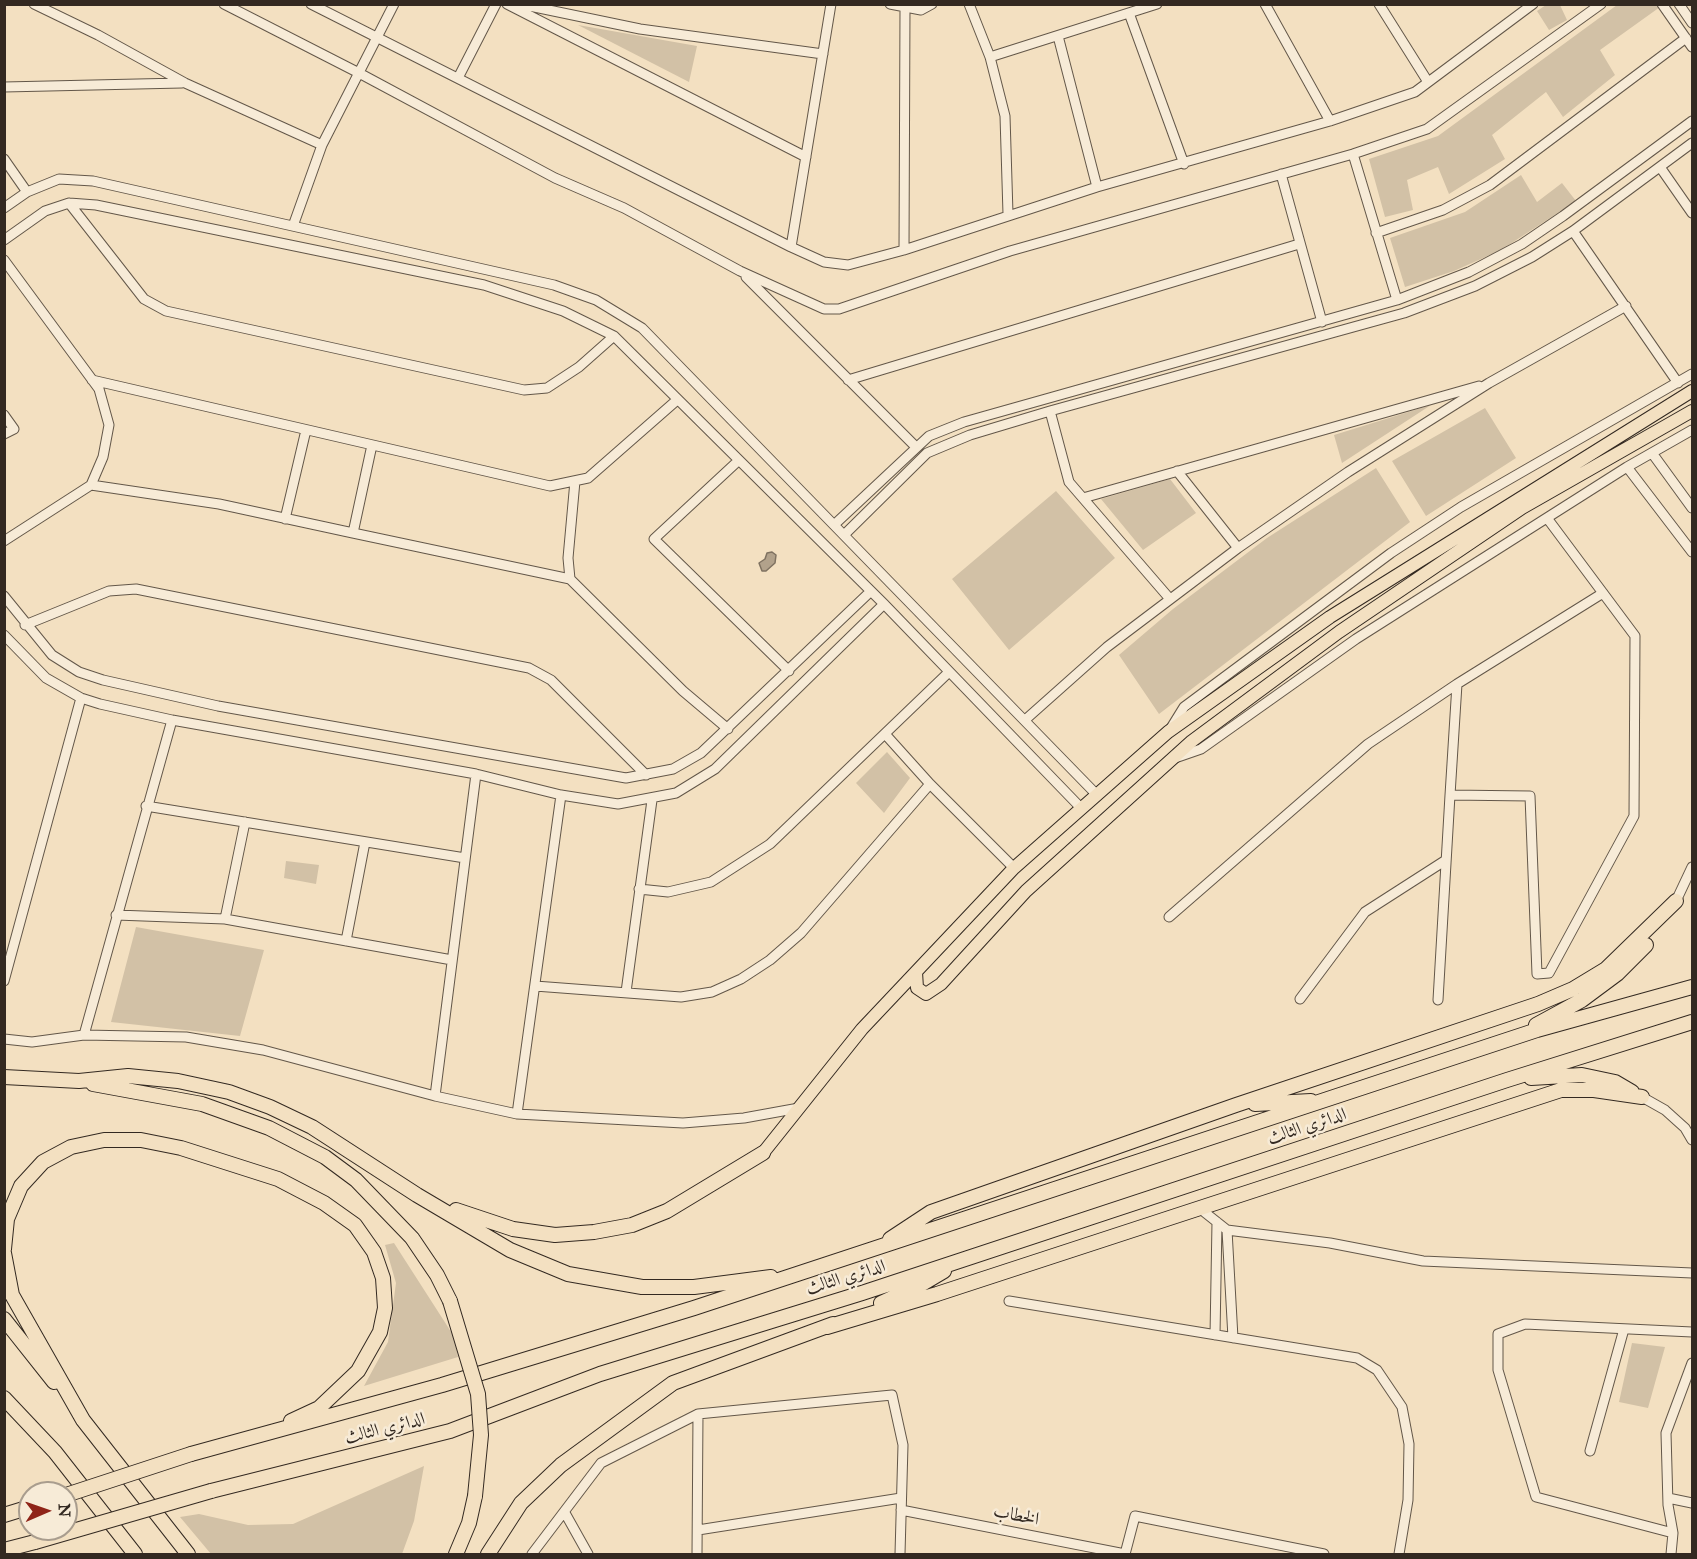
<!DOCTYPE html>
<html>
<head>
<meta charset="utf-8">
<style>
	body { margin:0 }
	#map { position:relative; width:1697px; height:1559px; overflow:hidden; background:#f3e0c1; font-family:"IM FELL Great Primer",serif }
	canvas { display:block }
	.frame { position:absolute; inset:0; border:6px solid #332921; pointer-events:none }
	.north { position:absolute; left:18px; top:1481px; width:60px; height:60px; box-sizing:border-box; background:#f7ebd7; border:2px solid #a99d8e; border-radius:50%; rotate:88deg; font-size:16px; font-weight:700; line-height:24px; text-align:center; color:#332921 }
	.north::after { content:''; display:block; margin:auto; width:21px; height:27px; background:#8f2418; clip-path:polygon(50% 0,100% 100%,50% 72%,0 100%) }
</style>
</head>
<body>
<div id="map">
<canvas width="1697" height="1559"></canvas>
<div class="frame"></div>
<div class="north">N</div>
</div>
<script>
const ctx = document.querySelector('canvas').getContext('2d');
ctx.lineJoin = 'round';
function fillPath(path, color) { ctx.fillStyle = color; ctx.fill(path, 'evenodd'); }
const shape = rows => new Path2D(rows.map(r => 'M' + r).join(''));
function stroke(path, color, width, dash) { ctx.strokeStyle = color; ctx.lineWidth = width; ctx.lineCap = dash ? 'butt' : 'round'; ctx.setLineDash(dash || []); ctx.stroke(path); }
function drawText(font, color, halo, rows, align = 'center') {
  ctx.font = font + ' "IM FELL Great Primer",Amiri,serif'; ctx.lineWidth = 5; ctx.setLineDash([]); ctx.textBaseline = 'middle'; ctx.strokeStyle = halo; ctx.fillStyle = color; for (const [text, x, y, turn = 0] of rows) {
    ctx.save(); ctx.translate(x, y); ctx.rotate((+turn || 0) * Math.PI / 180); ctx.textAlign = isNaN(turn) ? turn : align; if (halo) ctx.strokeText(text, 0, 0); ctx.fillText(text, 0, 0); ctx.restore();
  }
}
const green = shape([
	[1546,5,1560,5,1567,20,1549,30,1537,11],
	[1617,5,1657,5,1660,7,1600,50,1615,75,1563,117,1546,92,1492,135,1505,159,1449,194,1438,167,1407,180,1413,210,1385,217,1369,159,1438,136],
	[578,25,697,46,689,82],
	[1521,175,1537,202,1562,183,1576,201,1501,250,1454,271,1405,287,1390,238,1465,212],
	[1431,405,1342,463,1334,435],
	[1485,408,1516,458,1426,516,1392,461],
	[1376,468,1410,522,1159,714,1119,655,1173,609,1267,538],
	[1170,479,1196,513,1143,550,1101,499],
	[1056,491,1115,558,1009,650,952,579],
	[887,752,910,778,884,813,856,783],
	[286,861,319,865,316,884,284,878],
	[136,927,264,950,240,1036,111,1022],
	[394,1243,455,1338,458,1357,364,1386,388,1342,396,1283,385,1245],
	[1632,1343,1665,1347,1648,1408,1619,1402],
	[424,1466,414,1521,402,1554,211,1554,180,1517,199,1514,248,1525,293,1524]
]);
const water = shape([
	[772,552,776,555,775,563,766,571,762,571,759,563,765,559,767,553,772,552]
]);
const minor = shape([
	[34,4,98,35,185,83,322,145],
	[224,4,359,73,555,178,624,208,740,271,824,309,839,309,1010,251,1353,154,1427,129,1601,4],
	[311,4,791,247,824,262,848,265,904,250,1097,187,1330,121,1415,92,1533,4],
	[507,4,806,157],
	[520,4,640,29,823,54],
	[890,4,921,10,932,4],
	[969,4,990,57,1005,116,1008,214],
	[1265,4,1330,121],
	[1379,4,1428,82],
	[1662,4,1692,47],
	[1679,4,1692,23],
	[1129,13,1184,164],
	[1058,36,1097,187],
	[990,57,1157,4],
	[458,78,496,4],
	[4,87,182,83],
	[1353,154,1397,300],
	[4,159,27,192],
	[1660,167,1692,213],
	[1281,174,1322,322],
	[69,203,144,299,166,311,524,390,547,388,579,367,614,336],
	[4,208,27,192,59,179,93,181,554,285,596,300,642,328,1097,795],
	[293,226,322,145,394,4],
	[1573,231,1678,383],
	[1376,233,1443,210,1490,185,1686,38],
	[4,240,45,211,69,203,96,205,484,285,563,311,614,336,884,604,1081,808],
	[791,247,831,4],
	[904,250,905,8],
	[4,260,99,389,109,425,103,457,91,485,4,541],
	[746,277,916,447],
	[92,380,550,486,588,478,677,400],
	[848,380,1299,244],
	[1050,411,1069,482,1170,599],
	[4,415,14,429,4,434],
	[1652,453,1692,508],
	[738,461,654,539,789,671],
	[1627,467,1692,552],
	[1177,471,1238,548],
	[91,485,219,504,353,533,372,445],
	[1083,498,1479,386],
	[285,519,306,430],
	[835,524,929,436,964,422,1397,300,1469,272,1522,244,1563,216,1692,121],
	[353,533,570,579,683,691,728,729],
	[844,535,927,453,970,435,1050,411,1404,313,1475,286,1532,257,1573,231,1692,143],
	[570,579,568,558,575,481],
	[4,596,52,655,79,672,103,680,218,706,626,778,673,769,701,753,871,591],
	[25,625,109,591,136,589,529,668,551,680,646,775],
	[4,635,46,678,81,698,100,704,172,720,476,774,561,795,618,804,676,793,715,769,884,604],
	[1457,684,1603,593],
	[1025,720,1107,647,1238,548,1348,472,1489,383,1626,306],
	[1171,728,1184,707,1391,553,1461,507,1692,374],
	[885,734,930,784,1014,868],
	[1175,758,1201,749,1356,639,1627,467,1692,430],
	[146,806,465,858],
	[639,889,668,892,711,882,770,844,949,672],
	[1676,901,1692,867],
	[116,915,225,919,452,960],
	[1169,917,1368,744,1457,684,1450,795],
	[225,919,245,822],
	[346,941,365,842],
	[4,981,81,698],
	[535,986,681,997,712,992,741,979,770,960,801,933,930,784],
	[626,992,652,800],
	[1300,999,1365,912,1446,860],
	[1438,1000,1450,795,1530,796,1537,974,1549,973,1634,816,1635,636,1547,518],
	[84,1035,172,720],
	[4,1039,32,1042,84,1035,186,1037,263,1050,435,1096,517,1114,683,1123,744,1118,799,1108],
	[435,1096,476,774],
	[1642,1097,1665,1110,1685,1128,1692,1140],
	[517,1114,561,795],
	[1198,1207,1227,1230,1330,1243,1423,1261,1692,1273],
	[1227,1230,1233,1338],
	[1009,1301,1357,1358,1377,1370,1402,1407,1409,1444,1408,1500,1399,1554],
	[1215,1335,1217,1222],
	[1590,1451,1624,1329],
	[1668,1498,1692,1503],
	[901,1510,1125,1554],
	[565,1513,588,1554],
	[698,1530,901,1498],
	[1673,1533,1536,1497,1498,1370,1498,1334,1525,1324,1692,1332],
	[532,1554,601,1463,698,1414],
	[697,1554,698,1414,892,1395,903,1445,900,1554],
	[1125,1554,1135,1516,1324,1554],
	[1671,1554,1673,1533,1668,1505,1666,1433,1692,1363]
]);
const major = shape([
	[916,972,917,988,926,994,941,984,1026,891,1192,741,1339,632,1522,508,1692,411],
	[763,1153,862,1029,1014,868,1168,732,1330,617,1692,391]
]);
const highway = shape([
	[1536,1025,1582,1000,1617,974,1646,945],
	[4,1077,79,1081,128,1076,178,1081,229,1092,270,1107,312,1127,417,1195,510,1250,568,1274,642,1287,694,1287,771,1277],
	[1531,1078,1582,1075,1615,1082,1632,1092],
	[93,1084,202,1104,269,1128,325,1157,356,1180,412,1238,437,1275,450,1301],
	[1255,1104,1311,1101],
	[456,1210,513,1229,555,1235,594,1232,632,1225,667,1211,763,1153],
	[890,1239,931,1212,1236,1105,1538,1004,1573,989,1606,969,1676,901],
	[4,1249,7,1219,21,1186,43,1162,71,1147,104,1140,141,1140,181,1148,278,1179,324,1203,355,1225,374,1252,383,1278,385,1308,380,1332,358,1371,319,1408,291,1421],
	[4,1253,12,1295,83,1420,188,1554],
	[881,1303,922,1284,944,1271],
	[4,1319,54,1382],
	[827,1327,937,1294,1561,1090,1594,1090,1642,1097],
	[4,1398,55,1452,135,1554],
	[191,1454,442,1385,694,1308,1537,1030,1692,987],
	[211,1491,450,1431,600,1374,862,1293,1507,1080,1692,1022],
	[4,1515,30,1507],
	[4,1550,35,1542],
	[456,1554,469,1523,475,1496],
	[488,1554,521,1503,561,1465,673,1383,833,1324]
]);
const highwayBridge = shape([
	[450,1301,478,1394,481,1435,475,1496],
	[66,1495,191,1454],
	[35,1542,211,1491]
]);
const streetNames = [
	["الدائري الثالث",1307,1127,-18],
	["الدائري الثالث",846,1278,-17],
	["الدائري الثالث",385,1429,-14],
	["الخطاب",1016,1516,11]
];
fillPath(green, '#d2c1a6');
fillPath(water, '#b2a28b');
stroke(water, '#7f7261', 1.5);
stroke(minor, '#635749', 11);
stroke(major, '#332921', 14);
stroke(highway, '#332921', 16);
stroke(minor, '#f7ebd7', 9);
stroke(major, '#f3e0c1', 12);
stroke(highway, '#f3e0c1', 14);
stroke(highwayBridge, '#332921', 16, []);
stroke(highwayBridge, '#f3e0c1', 14);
drawText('18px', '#332921', '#f7ebd7', streetNames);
</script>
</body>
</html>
